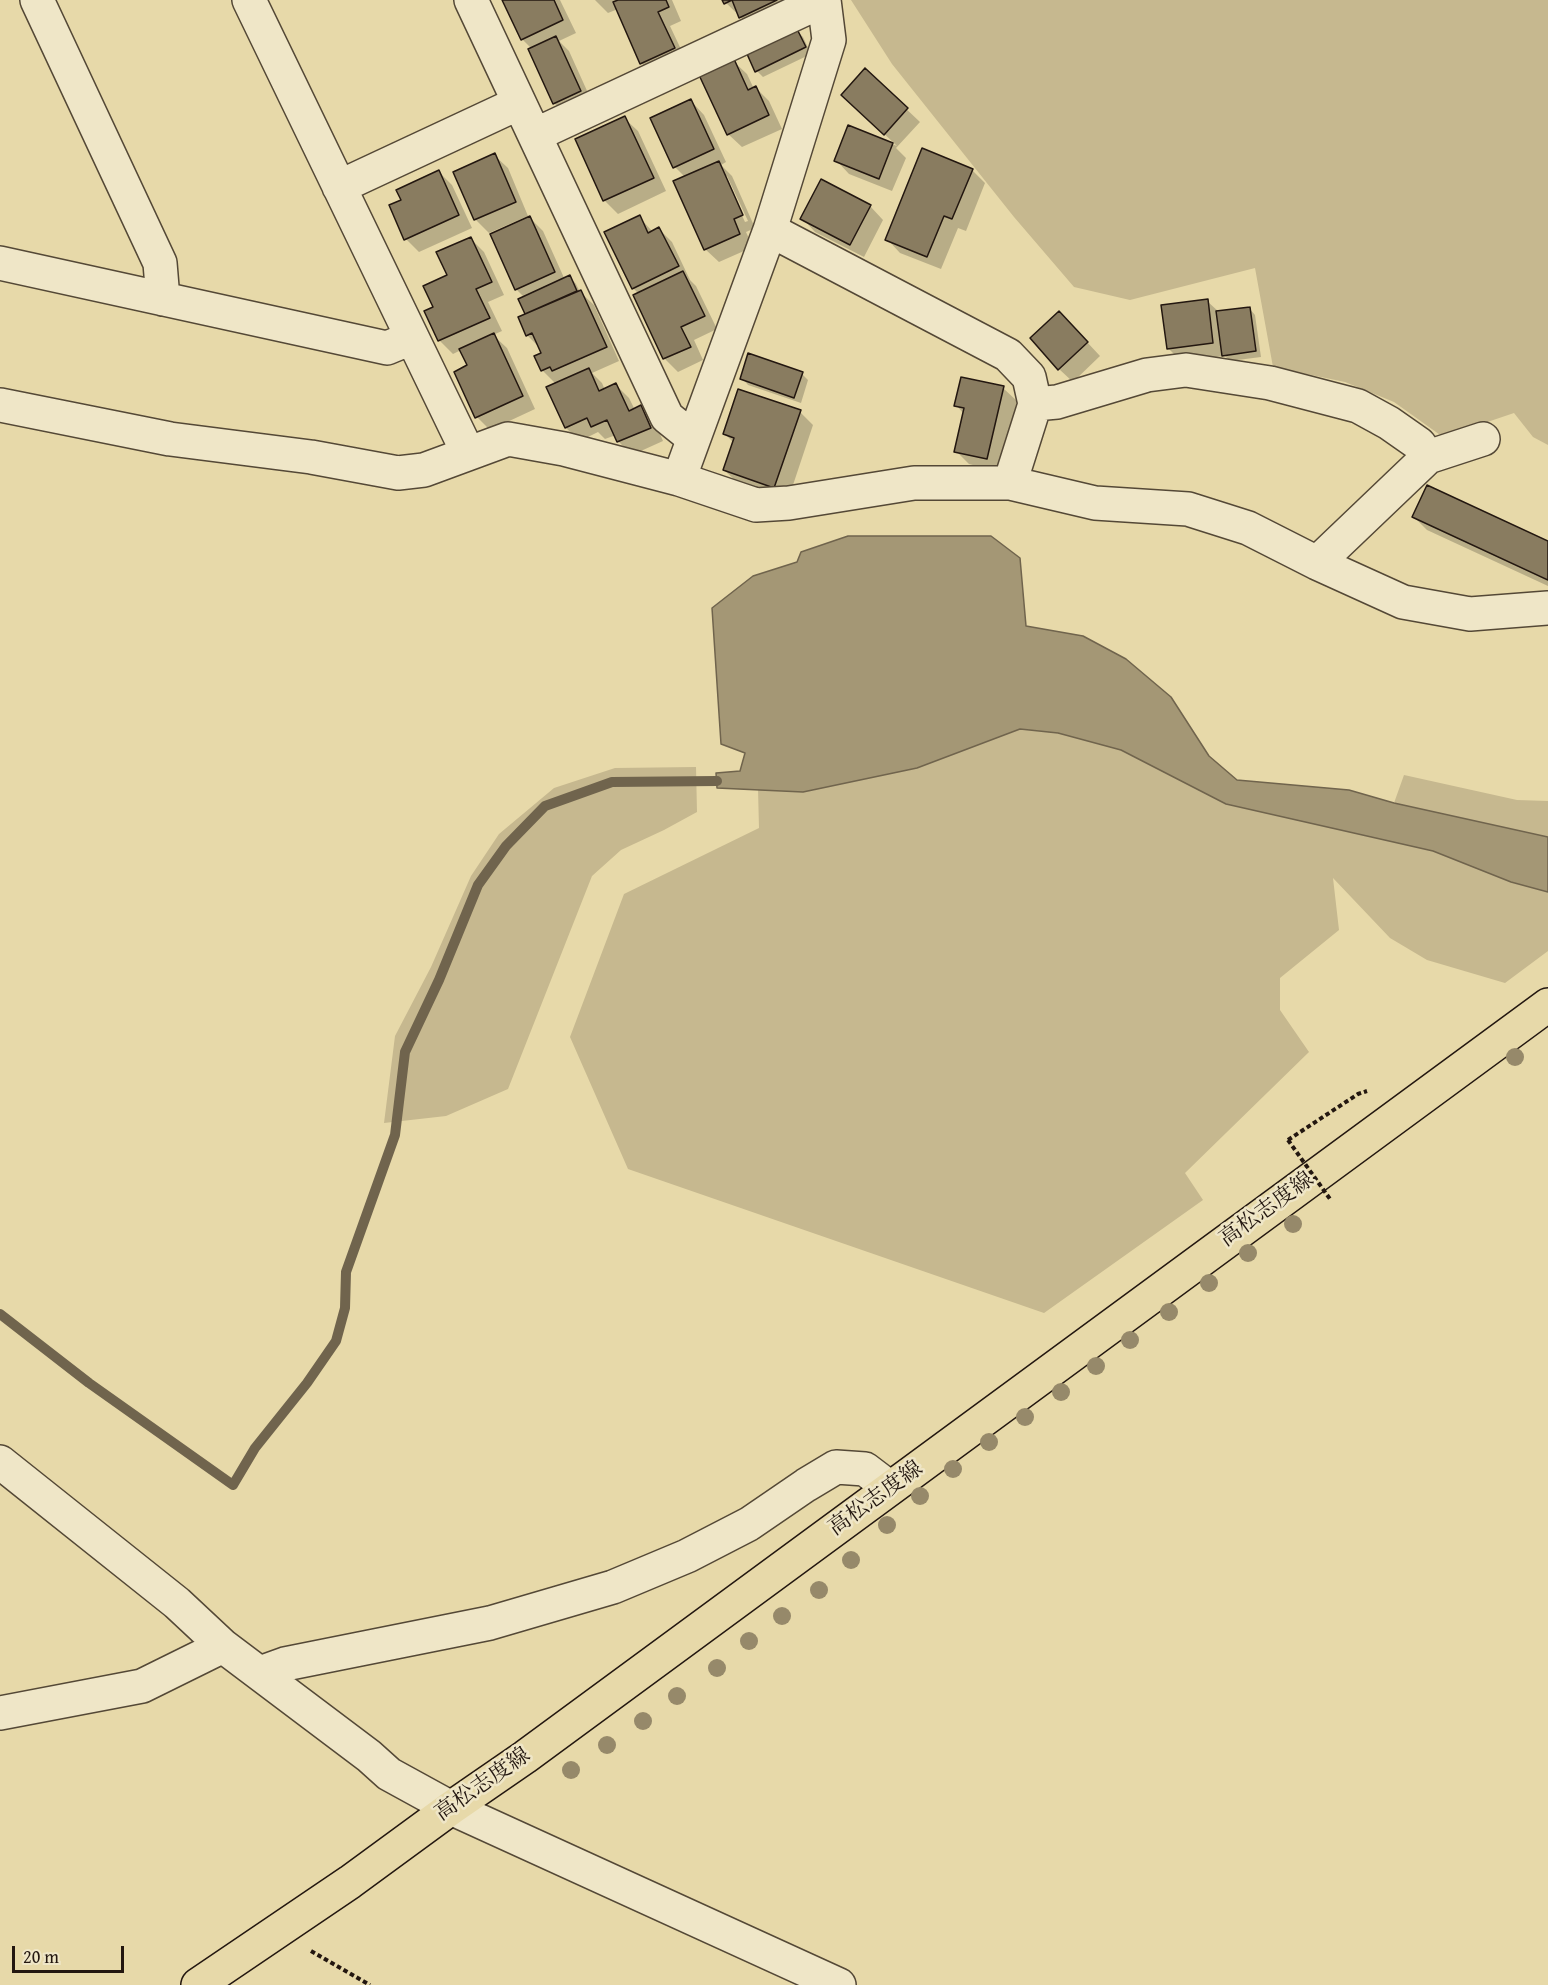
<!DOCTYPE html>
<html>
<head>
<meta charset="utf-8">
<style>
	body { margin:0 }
	#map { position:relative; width:1548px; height:1985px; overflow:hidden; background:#e7d9a9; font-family:"Gentium Book Plus",serif }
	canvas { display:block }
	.scale { position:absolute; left:12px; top:1946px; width:112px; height:27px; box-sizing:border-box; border:3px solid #231710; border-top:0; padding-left:8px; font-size:18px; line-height:21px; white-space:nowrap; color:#231710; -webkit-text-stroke:4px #efe6c7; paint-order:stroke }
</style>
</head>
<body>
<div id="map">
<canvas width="1548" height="1985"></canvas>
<div class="scale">20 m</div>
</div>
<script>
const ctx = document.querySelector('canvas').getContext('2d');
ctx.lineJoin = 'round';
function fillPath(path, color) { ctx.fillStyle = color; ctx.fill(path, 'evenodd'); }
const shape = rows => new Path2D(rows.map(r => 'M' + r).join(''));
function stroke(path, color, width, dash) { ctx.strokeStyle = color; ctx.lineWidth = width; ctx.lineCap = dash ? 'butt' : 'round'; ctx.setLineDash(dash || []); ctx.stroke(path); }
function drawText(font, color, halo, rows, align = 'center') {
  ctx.font = font + ' "Gentium Book Plus","Noto Serif JP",serif'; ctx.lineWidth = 5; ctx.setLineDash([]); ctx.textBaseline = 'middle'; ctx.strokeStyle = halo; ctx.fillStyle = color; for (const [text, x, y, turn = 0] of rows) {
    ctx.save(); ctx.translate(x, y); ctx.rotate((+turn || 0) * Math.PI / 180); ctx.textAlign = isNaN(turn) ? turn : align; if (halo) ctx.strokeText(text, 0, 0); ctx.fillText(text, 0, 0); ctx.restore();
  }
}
const green = shape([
	[851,0,1548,0,1548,445,1533,437,1514,413,1443,437,1394,402,1345,382,1273,367,1255,268,1130,300,1074,287,1014,217,892,64],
	[1020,729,1058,733,1121,750,1226,804,1433,851,1511,882,1548,892,1548,951,1505,983,1427,960,1390,938,1333,878,1339,930,1280,978,1280,1010,1309,1052,1185,1173,1203,1200,1044,1313,628,1169,570,1037,624,894,759,828,758,789,803,792,917,768],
	[696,767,697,812,664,830,621,850,592,876,508,1089,446,1116,384,1123,395,1036,431,967,471,876,499,834,554,788,615,768],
	[1404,775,1517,800,1548,801,1548,837,1394,803]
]);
const water = shape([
	[848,536,991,536,1020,558,1026,626,1083,636,1126,659,1171,697,1209,756,1237,780,1349,790,1394,803,1548,837,1548,892,1511,882,1433,851,1226,804,1121,750,1058,733,1020,729,917,768,803,792,717,788,716,773,740,771,745,753,721,744,712,608,753,576,797,562,801,552,848,536]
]);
const shadow = shape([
	[503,0,560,0,576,33,559,41,569,51,593,104,568,116,554,103,532,49,522,39],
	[595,0,672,0,681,21,670,26,687,62,655,76,641,63,618,9,608,13],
	[723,0,784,0,790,13,754,30],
	[797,31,803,37,811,54,763,77,757,71,749,54],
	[733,61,747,74,754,89,756,88,769,101,782,129,742,147,728,134],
	[865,70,920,122,896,148,906,158,892,191,849,174,836,160,849,127,897,146,857,108],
	[691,101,704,115,726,162,721,165,732,176,755,228,746,232,753,247,719,262,705,249,685,177,675,167],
	[724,176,727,176,748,221,745,222],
	[624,118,638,131,666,191,618,214,605,201,577,140],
	[494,155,508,168,528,216,489,233,475,219,455,173],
	[972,170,985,183,966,231,958,228,941,269,900,253,887,239],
	[439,172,452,185,472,228,419,252,406,239,403,201],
	[870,206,883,220,864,257,815,232,802,218],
	[639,217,653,232,659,229,672,242,690,280,696,286,717,329,694,340,703,360,678,372,665,359,635,295,639,294,633,288],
	[530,218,543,231,565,280,570,277,576,284,580,292,594,305,619,361,592,373,602,383,605,390,616,385,629,398,635,410,641,407,654,420,663,441,632,455,618,441,616,435,605,439,598,432,580,441,566,428,548,387,556,384,542,370,536,356,543,354,540,348,527,335,528,315,525,298,516,289],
	[471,239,484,252,504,295,488,302,502,331,493,335,507,348,535,409,490,430,477,417,469,366,461,350,453,354,439,340,435,308,449,276],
	[1207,301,1219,312,1249,308,1255,315,1261,357,1230,361,1225,356,1181,361,1168,348],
	[1073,327,1100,356,1073,382,1059,369],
	[802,374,808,380,801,403,748,385,742,378],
	[1003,388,1017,401,1000,472,969,464,956,451,964,414,956,405],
	[800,412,813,425,788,500,738,483,724,470,734,443,724,433],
	[1414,517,1548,542,1548,586,1427,530]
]);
const stream = shape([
	[0,1314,89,1383,233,1485,255,1448,307,1383,336,1341,345,1308,346,1272,395,1135,405,1052,439,980,478,885,506,846,545,806,612,782,717,781]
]);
const building = shape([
	[502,0,554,0,563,20,521,40,502,0],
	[618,0,666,0,669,7,658,12,675,48,640,64,613,2,618,0],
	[722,0,777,0,739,18,732,0,724,4,722,0],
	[797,29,806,47,755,72,747,54,797,29],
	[556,36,581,91,553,104,528,49,556,36],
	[734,59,748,90,756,86,769,115,727,135,699,75,734,59],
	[865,68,908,108,884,135,841,95,865,68],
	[691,99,714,149,673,168,650,118,691,99],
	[625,116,654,178,603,201,575,139,625,116],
	[848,125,893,143,879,179,834,161,848,125],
	[922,148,973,169,952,219,944,216,927,257,885,240,922,148],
	[495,153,516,202,474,220,453,172,495,153],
	[719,161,743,215,734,219,740,234,704,250,673,181,719,161],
	[439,170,459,215,404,240,389,205,401,200,396,190,439,170],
	[821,179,871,205,850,245,800,219,821,179],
	[640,215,648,233,659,227,679,266,632,289,604,232,640,215],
	[530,216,555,272,515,290,490,234,530,216],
	[471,237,492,282,476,289,490,318,438,341,424,311,433,307,423,286,447,275,436,252,471,237],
	[683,271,705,316,681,327,691,347,663,359,633,295,683,271],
	[570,275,577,291,525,314,518,299,570,275],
	[581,290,607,347,552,371,550,367,541,371,534,356,541,353,532,333,526,336,518,317,581,290],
	[1208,299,1213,343,1167,349,1161,305,1208,299],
	[1250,307,1256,351,1222,356,1216,311,1250,307],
	[1059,311,1088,342,1058,370,1030,338,1059,311],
	[494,333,523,396,475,418,454,372,467,365,459,349,494,333],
	[748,353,803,372,794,398,740,379,748,353],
	[589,368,599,391,616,383,629,411,641,405,651,428,617,442,607,420,591,427,587,418,565,428,546,387,589,368],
	[961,377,1004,386,987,459,954,452,964,408,954,406,961,377],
	[738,389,801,410,774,488,723,470,734,438,723,434,738,389],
	[1427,485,1548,541,1548,580,1412,517,1427,485]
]);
const path = shape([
	[1288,1140,1358,1094,1367,1091],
	[311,1951,370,1985]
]);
const minor = shape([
	[37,0,160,263,163,299],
	[249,0,468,453],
	[471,0,667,417,693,438],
	[535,135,824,0],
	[339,187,519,103],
	[770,230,1008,355,1029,377,1035,404,1010,483],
	[0,263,387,348,411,338],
	[1035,404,1057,402,1147,375,1186,370,1270,383,1358,406,1389,423,1419,444,1428,457,1483,439],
	[0,405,170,439,311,457,398,473,424,470,508,439,564,449,679,479,756,505,789,503,914,483,1010,483,1095,503,1188,509,1248,528,1317,563,1403,602,1470,614,1548,608],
	[679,479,770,230,829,40,824,0],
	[1317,563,1428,457],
	[0,1462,177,1603,223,1646,369,1756,389,1774,451,1808,839,1985],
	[260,1673,285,1664,490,1623,613,1587,687,1556,749,1524,806,1485,836,1467,865,1469,890,1488],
	[0,1713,142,1686,223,1646]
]);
const major = shape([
	[198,1985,350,1882,451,1808,525,1757,1548,1005]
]);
const pathBridge = shape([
	[1288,1140,1330,1199]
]);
const trees = [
	[1515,1057],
	[1293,1224],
	[1248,1253],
	[1209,1283],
	[1169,1312],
	[1130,1340],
	[1096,1366],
	[1061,1392],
	[1025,1417],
	[989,1442],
	[953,1469],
	[920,1496],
	[887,1525],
	[851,1560],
	[819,1590],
	[782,1616],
	[749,1641],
	[717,1668],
	[677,1696],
	[643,1721],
	[607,1745],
	[571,1770]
];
const streetNames = [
	["高松志度線",1267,1210,-36],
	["高松志度線",876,1499,-36],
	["高松志度線",483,1785,-35]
];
fillPath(green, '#c6b88f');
fillPath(water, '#a49775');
stroke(water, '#70644d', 1.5);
fillPath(shadow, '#0003');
stroke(stream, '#70644d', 10);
fillPath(building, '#897c60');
stroke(building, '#231710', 1.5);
stroke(minor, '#544836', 36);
stroke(major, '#231710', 36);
stroke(path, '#231710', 4, [4.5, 3]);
stroke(minor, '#efe6c7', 33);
stroke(major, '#e7d9a9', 33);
stroke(pathBridge, '#231710', 4, [4.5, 3]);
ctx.fillStyle = '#96896a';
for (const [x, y] of trees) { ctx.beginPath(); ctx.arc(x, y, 9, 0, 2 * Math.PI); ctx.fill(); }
drawText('22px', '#231710', '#efe6c7', streetNames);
</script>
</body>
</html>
